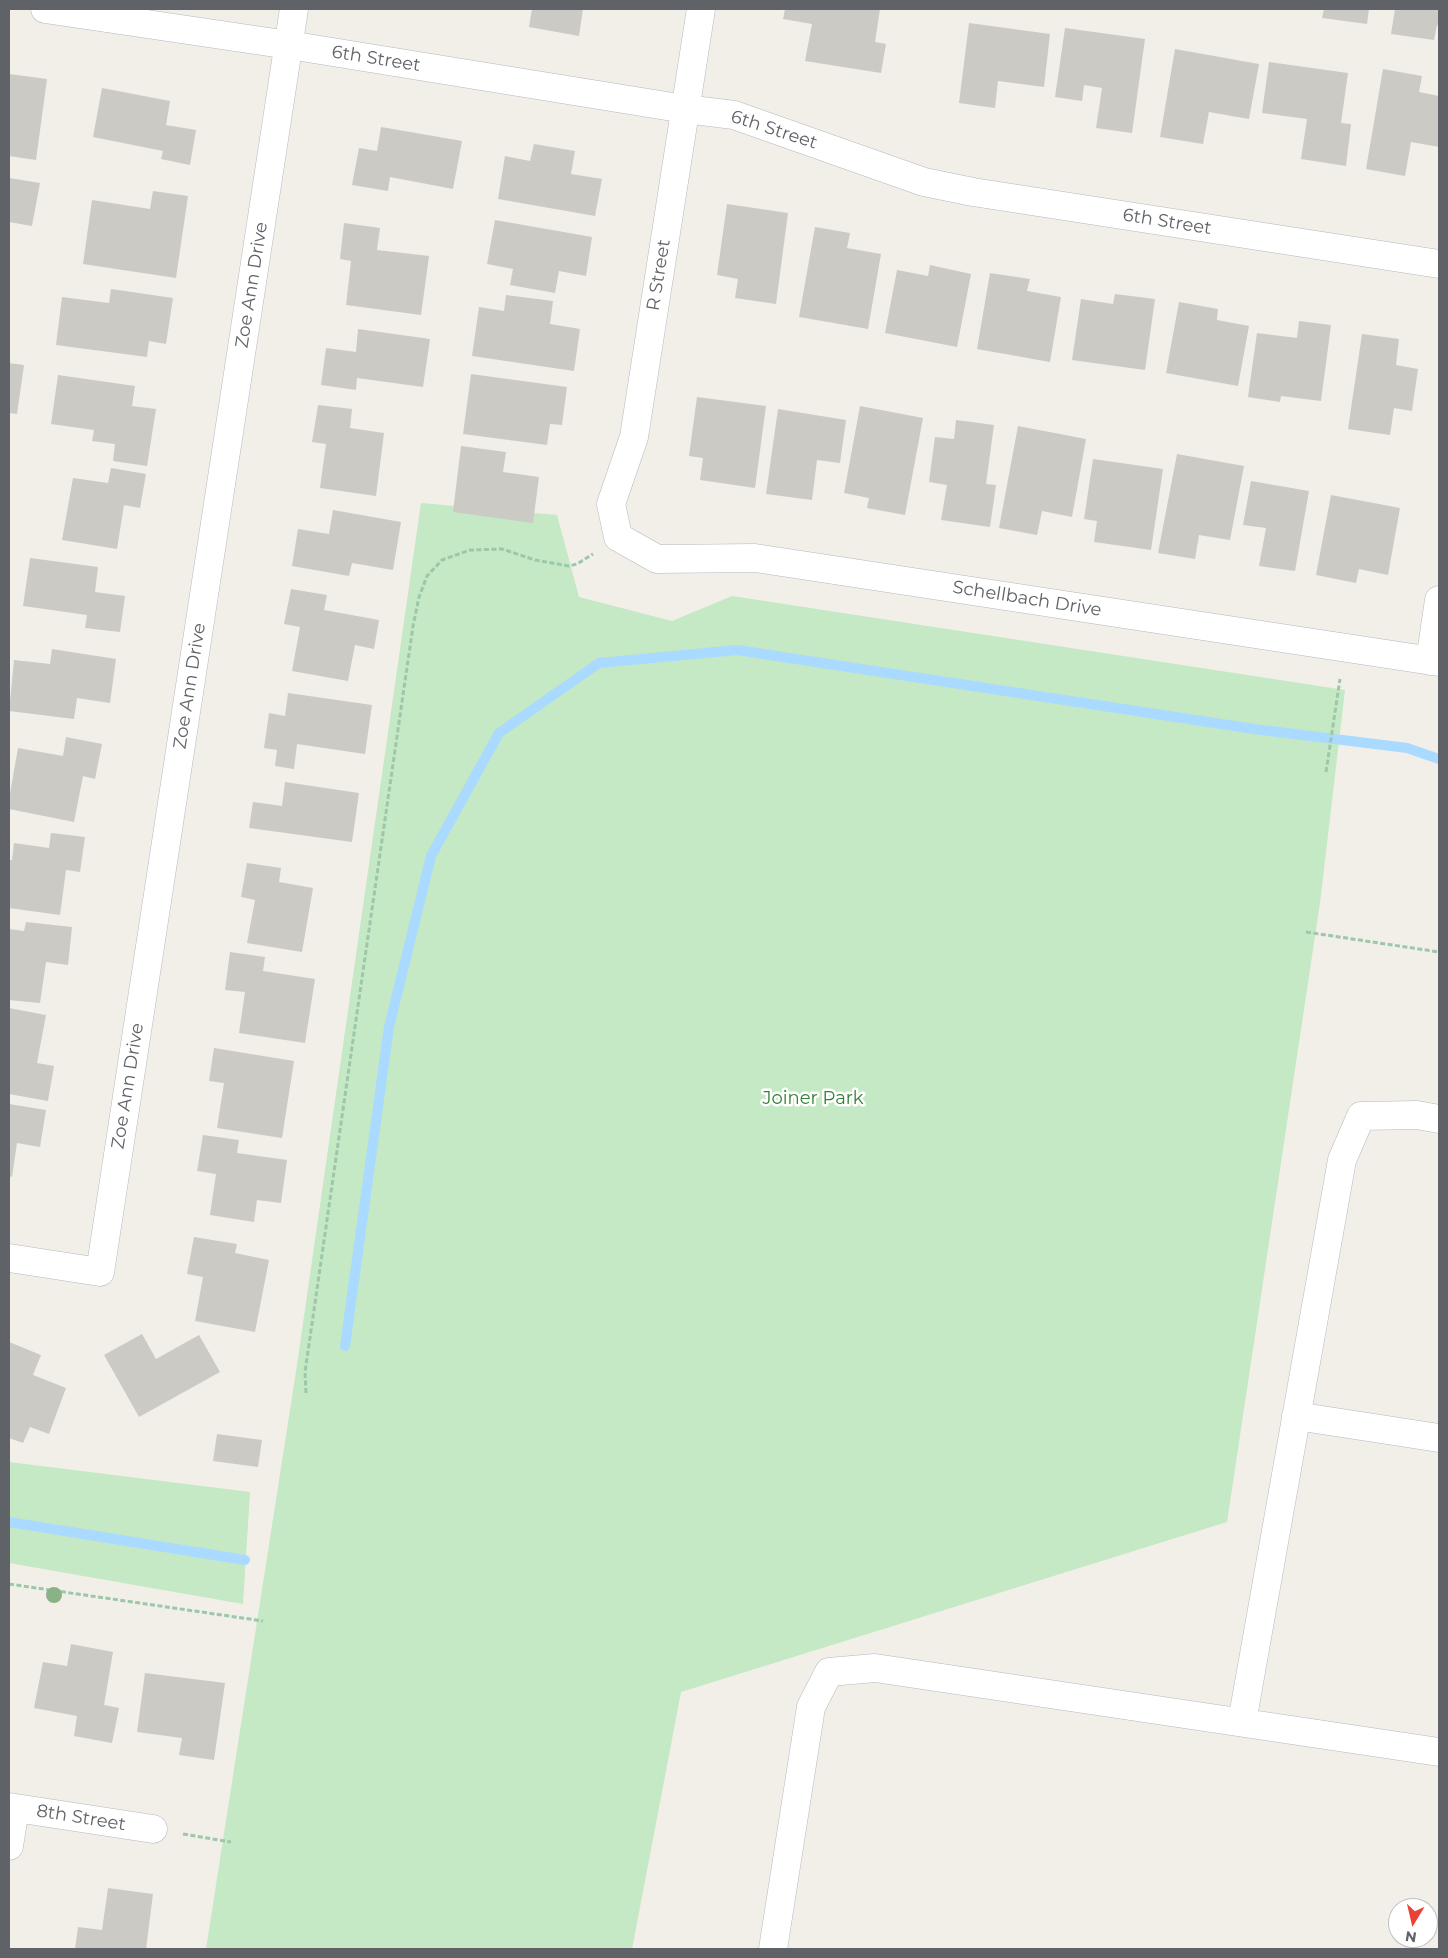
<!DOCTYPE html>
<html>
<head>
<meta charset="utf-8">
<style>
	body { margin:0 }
	#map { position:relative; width:1448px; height:1958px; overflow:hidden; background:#f1efe8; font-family:Montserrat,sans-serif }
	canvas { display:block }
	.frame { position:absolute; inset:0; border:10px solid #5f6368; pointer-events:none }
	.north { position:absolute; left:1388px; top:1898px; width:50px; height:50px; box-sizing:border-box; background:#fff; border:1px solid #bfc1c3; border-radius:50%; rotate:189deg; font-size:14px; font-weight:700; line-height:20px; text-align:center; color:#5f6368 }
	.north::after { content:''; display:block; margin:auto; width:18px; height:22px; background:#ea4335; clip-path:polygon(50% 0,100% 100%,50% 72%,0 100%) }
</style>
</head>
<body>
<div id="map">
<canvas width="1448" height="1958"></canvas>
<div class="frame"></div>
<div class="north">N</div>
</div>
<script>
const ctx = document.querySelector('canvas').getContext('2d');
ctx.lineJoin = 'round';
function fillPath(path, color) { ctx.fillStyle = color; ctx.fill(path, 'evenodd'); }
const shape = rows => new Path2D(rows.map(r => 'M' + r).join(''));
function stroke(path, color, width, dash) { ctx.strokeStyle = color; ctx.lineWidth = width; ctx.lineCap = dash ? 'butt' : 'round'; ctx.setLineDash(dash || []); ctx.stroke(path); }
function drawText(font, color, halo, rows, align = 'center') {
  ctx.font = font + ' Montserrat,sans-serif'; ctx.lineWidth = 5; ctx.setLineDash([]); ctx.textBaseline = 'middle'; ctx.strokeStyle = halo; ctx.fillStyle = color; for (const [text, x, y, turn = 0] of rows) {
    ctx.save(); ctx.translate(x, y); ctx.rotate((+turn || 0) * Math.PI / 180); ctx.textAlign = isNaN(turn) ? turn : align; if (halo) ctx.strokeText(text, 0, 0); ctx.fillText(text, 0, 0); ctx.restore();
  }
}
const green = shape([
	[421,503,557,515,579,597,672,621,732,596,1345,690,1320,903,1227,1522,681,1692,632,1949,206,1949,297,1365],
	[9,1462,250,1492,243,1604,9,1563]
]);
const stream = shape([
	[345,1346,389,1027,431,856,499,733,599,663,737,650,1254,729,1407,748,1439,759],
	[9,1522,245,1560]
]);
const building = shape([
	[532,9,583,9,579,36,529,27],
	[785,9,880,9,875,42,886,44,881,73,805,61,812,24,783,19],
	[1324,9,1369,9,1367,24,1322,18],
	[1395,9,1439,9,1439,25,1437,25,1434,40,1391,34],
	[969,23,1050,34,1044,87,998,81,995,108,959,103],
	[1065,28,1145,39,1132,133,1096,128,1102,88,1084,85,1082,101,1055,97],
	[1175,49,1259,64,1249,119,1209,112,1203,144,1160,137],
	[1269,62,1348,73,1341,123,1351,124,1346,166,1301,159,1307,119,1262,113],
	[1383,69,1422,76,1419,92,1439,96,1439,147,1411,142,1405,176,1366,169],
	[9,74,47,79,36,160,9,156],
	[102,88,170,101,166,125,196,130,190,165,161,159,163,151,93,137],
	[381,127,462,141,453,189,390,177,388,191,352,185,359,148,377,151],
	[534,144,575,151,571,174,602,179,595,216,498,199,505,156,530,161],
	[9,178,40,183,32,226,9,222],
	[153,191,188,196,176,278,83,264,92,200,150,209],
	[727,204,788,213,776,304,735,298,738,279,717,275],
	[495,220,592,237,586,276,559,271,555,293,510,285,513,269,487,264],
	[344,223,380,228,377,250,429,256,421,315,346,305,351,261,340,259],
	[815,227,850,233,847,248,881,254,868,329,799,317],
	[930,265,971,274,957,347,885,333,897,270,928,276],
	[990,273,1030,279,1027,291,1061,297,1050,362,977,349],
	[111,289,173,298,166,344,149,341,147,357,56,345,62,297,109,303],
	[1115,294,1155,299,1145,370,1072,360,1081,299,1113,304],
	[506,295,553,301,550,324,580,329,574,371,472,356,479,307,504,311],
	[1179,302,1218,309,1217,320,1249,326,1238,386,1166,373],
	[1299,321,1331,325,1321,401,1281,396,1280,402,1248,397,1257,333,1297,338],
	[358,329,430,339,423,387,357,378,356,390,321,385,326,348,356,352],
	[1362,334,1399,339,1396,365,1418,369,1412,411,1394,408,1390,435,1348,429],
	[9,363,24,365,17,414,9,413],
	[471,374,567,387,562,425,550,424,547,445,463,434],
	[58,375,135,386,132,406,156,409,147,466,113,461,115,444,92,441,94,430,51,424],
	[697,397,766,406,755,488,700,480,703,458,689,456],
	[318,405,352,409,350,428,384,433,376,496,320,488,326,444,312,442],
	[860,406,923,418,905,515,867,508,869,498,844,493],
	[778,409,846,420,840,463,817,460,812,500,766,494],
	[956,420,994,425,986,484,996,485,990,527,941,520,947,485,929,482,935,437,954,439],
	[1018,426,1086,439,1072,517,1042,511,1037,535,999,528],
	[461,446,506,452,503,472,539,477,533,523,453,512],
	[1177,454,1244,466,1230,540,1199,535,1195,559,1158,553],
	[1093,459,1163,469,1151,550,1094,542,1097,521,1084,519],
	[111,468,146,474,140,508,124,505,117,549,62,540,73,478,108,483],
	[1251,481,1309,491,1295,571,1259,566,1266,528,1243,525],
	[1331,495,1400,508,1388,575,1359,569,1356,583,1316,575],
	[333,510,401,522,393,570,352,563,349,576,292,566,298,529,329,534],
	[30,558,98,567,95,592,125,596,120,632,85,628,87,615,23,606],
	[291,589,327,595,324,610,379,620,374,649,355,645,348,681,292,671,300,627,284,624],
	[52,649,116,659,110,703,77,698,74,719,9,711,14,660,50,664],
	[288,693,372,705,365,754,297,744,294,769,275,766,277,750,264,748,269,713,285,716],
	[66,737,102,744,95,779,83,776,74,822,9,809,9,799,18,748,63,756],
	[285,782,359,793,352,842,249,828,253,802,282,806],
	[51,833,85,837,80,872,66,870,60,915,9,908,9,860,12,860,14,843,49,848],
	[247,863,281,868,279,882,313,888,302,952,247,943,255,900,241,897],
	[26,922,72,927,68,965,46,962,40,1003,9,1000,9,929,24,931],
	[230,952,265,957,263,971,315,979,305,1043,239,1033,245,992,225,990],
	[9,1008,46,1015,37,1063,54,1066,48,1101,9,1094],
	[214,1048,294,1061,282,1138,217,1128,224,1083,209,1081],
	[9,1104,46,1110,40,1147,17,1143,12,1177,9,1176],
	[203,1135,239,1140,237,1153,287,1160,281,1203,257,1200,254,1222,210,1215,216,1174,197,1171],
	[194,1237,237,1244,235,1253,269,1260,255,1332,195,1321,203,1277,187,1274],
	[142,1334,156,1359,199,1335,220,1372,139,1417,104,1355],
	[9,1342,41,1355,33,1375,66,1388,49,1434,30,1427,23,1443,9,1438],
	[217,1434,262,1440,258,1467,213,1461],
	[71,1644,113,1652,104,1705,119,1708,112,1743,74,1736,77,1716,34,1708,43,1662,67,1666],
	[145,1673,225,1683,214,1760,179,1755,182,1738,137,1732],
	[108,1888,153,1894,146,1949,75,1949,78,1927,102,1930]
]);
const path = shape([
	[1326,772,1340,679],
	[1306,932,1439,952],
	[306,1393,305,1372,413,626,419,597,427,576,442,560,470,550,502,549,535,560,569,566,577,564,593,554],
	[9,1584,263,1621],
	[183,1834,231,1842]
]);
const street = shape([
	[45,9,289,45,685,109,734,115,924,182,973,192,1439,264],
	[701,9,634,437,611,504,618,537,657,559,755,558,1439,662],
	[1430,661,1439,600],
	[9,1258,100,1272,294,9],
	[1296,1416,1439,1438],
	[1242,1722,1342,1160,1361,1116,1417,1115,1439,1119],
	[9,1807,153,1829],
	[9,1846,15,1808],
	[773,1949,811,1707,829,1672,875,1668,1439,1752]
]);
const trees = [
	[54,1595]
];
const streetNames = [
	["6th Street",376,59,9],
	["6th Street",774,130,18],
	["6th Street",1167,222,9],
	["R Street",659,275,-81],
	["Zoe Ann Drive",252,285,-81],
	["Schellbach Drive",1027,599,9],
	["Zoe Ann Drive",190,686,-81],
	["Zoe Ann Drive",128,1086,-81],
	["8th Street",81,1818,9]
];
const parkNames = [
	["Joiner Park",813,1099]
];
fillPath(green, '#c5e8c5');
stroke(stream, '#aadaff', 10);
fillPath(building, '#cccac5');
stroke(street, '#b5b8bc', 29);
stroke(path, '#9cc7a9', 3, [5, 2.5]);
stroke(street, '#fff', 28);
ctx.fillStyle = '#89b387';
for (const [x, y] of trees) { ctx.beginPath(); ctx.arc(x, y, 8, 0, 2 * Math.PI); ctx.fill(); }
drawText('18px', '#5f6368', '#fff', streetNames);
drawText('18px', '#348238', '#fff', parkNames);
</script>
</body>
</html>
